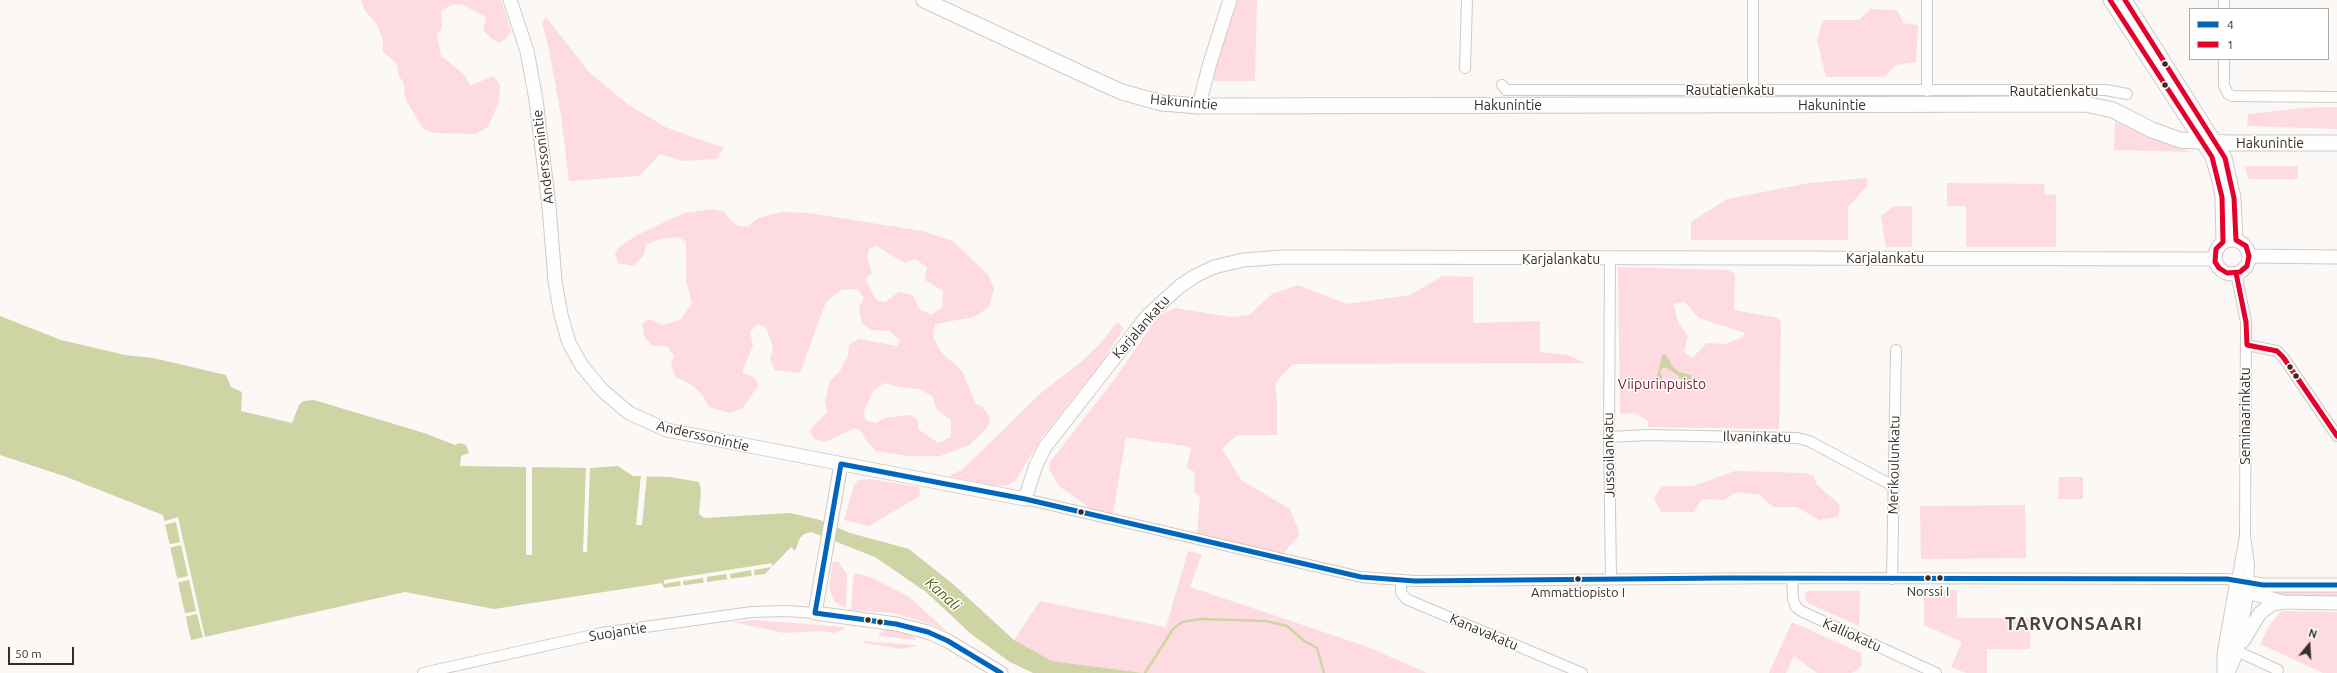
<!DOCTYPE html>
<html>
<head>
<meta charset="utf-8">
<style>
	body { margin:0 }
	#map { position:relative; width:2337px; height:673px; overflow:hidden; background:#fbf8f6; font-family:Ubuntu,sans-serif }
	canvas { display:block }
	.legend { position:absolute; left:2189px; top:8px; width:140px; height:52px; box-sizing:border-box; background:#fff; border:1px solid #aeaba9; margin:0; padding:5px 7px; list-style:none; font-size:12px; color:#352e28 }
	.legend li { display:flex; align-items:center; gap:8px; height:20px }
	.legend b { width:20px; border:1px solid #aeaba9 }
	.north { position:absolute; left:2289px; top:625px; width:40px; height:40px; -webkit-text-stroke:3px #fff; paint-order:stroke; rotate:18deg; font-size:11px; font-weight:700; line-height:16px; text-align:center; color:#352e28 }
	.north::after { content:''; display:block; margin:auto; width:14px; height:18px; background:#352e28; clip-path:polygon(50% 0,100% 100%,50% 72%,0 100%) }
	.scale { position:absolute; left:8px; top:647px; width:66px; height:18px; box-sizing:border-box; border:2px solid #352e28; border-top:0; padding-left:5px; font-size:12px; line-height:14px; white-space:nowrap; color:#352e28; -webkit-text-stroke:3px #fff; paint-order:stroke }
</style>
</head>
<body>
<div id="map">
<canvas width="2337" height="673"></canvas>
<ul class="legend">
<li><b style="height:5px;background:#0065bd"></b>4</li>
<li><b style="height:5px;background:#e4002b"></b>1</li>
</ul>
<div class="north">N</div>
<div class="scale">50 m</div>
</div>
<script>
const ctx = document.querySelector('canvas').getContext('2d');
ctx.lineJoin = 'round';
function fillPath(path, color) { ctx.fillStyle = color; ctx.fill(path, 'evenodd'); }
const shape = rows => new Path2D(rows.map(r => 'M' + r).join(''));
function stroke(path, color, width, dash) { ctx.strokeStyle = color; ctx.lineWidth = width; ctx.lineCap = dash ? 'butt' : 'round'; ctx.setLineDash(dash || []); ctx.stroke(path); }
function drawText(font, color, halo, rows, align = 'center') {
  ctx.font = font + ' Ubuntu,sans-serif'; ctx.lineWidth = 3; ctx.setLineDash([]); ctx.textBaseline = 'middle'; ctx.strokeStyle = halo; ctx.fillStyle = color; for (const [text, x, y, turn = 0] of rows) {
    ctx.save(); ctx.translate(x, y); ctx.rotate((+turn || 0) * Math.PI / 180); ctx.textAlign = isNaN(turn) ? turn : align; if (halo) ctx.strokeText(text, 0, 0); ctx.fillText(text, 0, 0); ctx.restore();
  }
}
const green = shape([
	[361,0,501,0,511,31,507,38,499,43,492,39,483,30,486,17,461,4,451,5,441,11,442,27,437,34,441,56,465,75,470,86,493,76,500,85,499,102,488,127,476,134,435,133,423,129,406,100,403,82,399,76,396,63,383,52,383,40,377,25,364,9],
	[1237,0,1257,0,1255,81,1214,81,1211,79,1234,5],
	[1870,9,1897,10,1903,23,1918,25,1916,62,1896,65,1884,77,1826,77,1817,40,1823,20,1859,20],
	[546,17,589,72,626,103,665,127,724,148,717,159,683,161,660,154,639,176,569,181,561,116,549,49,542,23],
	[2337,107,2337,129,2247,126,2248,114,2303,108],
	[2115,121,2159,141,2193,152,2114,150],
	[2244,166,2298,166,2298,179,2249,179],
	[1867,178,1867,186,1848,207,1848,240,1691,240,1691,222,1727,199,1809,183],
	[1947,183,2044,184,2045,195,2056,194,2056,247,1966,247,1966,206,1947,206],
	[1894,206,1912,206,1912,247,1886,247,1881,216],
	[713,209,724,212,735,225,747,227,758,218,781,212,809,213,922,231,953,241,989,276,994,289,989,307,974,317,935,324,933,337,941,352,962,371,976,404,982,406,990,417,988,427,969,445,940,456,909,456,876,451,865,439,862,432,855,428,825,442,814,439,810,430,827,412,825,401,830,381,840,371,848,355,849,345,859,339,897,346,900,341,890,331,871,330,862,323,859,308,864,298,858,289,841,290,826,302,800,373,775,370,770,360,773,348,766,327,758,324,750,332,753,346,742,372,755,378,758,386,742,409,730,413,709,407,702,394,690,384,676,377,671,366,674,356,667,346,652,346,644,336,642,324,650,319,663,325,680,320,692,304,686,280,686,242,678,237,660,239,647,244,643,256,634,266,618,263,615,254,618,248,637,235,684,213],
	[876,246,905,263,915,259,927,267,925,280,943,291,942,307,932,315,919,309,913,295,899,292,885,302,877,301,865,279,872,273,867,257,869,249],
	[884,383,900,387,919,389,932,396,937,410,951,420,951,437,938,443,918,429,918,420,910,415,884,418,876,423,865,420,864,410,873,391],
	[1618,267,1729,270,1735,274,1734,310,1778,318,1781,322,1779,429,1648,427,1648,421,1635,413,1620,414],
	[1685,302,1699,318,1745,333,1742,337,1726,344,1707,343,1692,358,1684,352,1688,336,1679,324,1673,304],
	[1443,276,1473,277,1473,323,1540,321,1540,352,1568,355,1585,363,1293,364,1275,383,1277,400,1277,435,1238,435,1222,448,1241,480,1290,509,1300,534,1282,555,1197,534,1200,496,1194,492,1195,472,1187,468,1191,447,1126,437,1113,514,1091,509,1059,486,1049,469,1050,462,1114,380,1158,316,1175,308,1231,317,1249,315,1272,294,1298,285,1347,304,1410,295],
	[1117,322,1124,328,1099,366,1042,437,1016,480,1008,485,995,486,949,476,963,469,1041,393,1082,361,1099,345],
	[1735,471,1805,473,1814,476,1816,484,1840,505,1838,517,1819,520,1797,507,1773,507,1760,495,1737,492,1724,500,1702,499,1694,512,1661,512,1654,499,1661,486,1693,486],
	[2059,477,2083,477,2083,499,2058,499],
	[869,479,919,487,920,496,869,526,844,520,854,485,858,480],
	[2025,505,2026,558,1921,559,1920,506],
	[1188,551,1202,554,1190,587,1368,647,1427,673,1143,673,1052,661,1014,640,1040,601,1166,627],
	[838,561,847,574,846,608,835,602,829,588,832,563],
	[855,573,873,578,909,597,948,632,930,624,893,613,851,610,853,578],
	[1924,590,1957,590,1957,618,2030,618,2030,649,1987,649,1987,673,1966,673,1951,667,1962,642,1924,625],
	[1807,591,1860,591,1859,626,1808,603,1805,598],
	[2264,591,2337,591,2337,599,2283,598],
	[2282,611,2337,612,2337,673,2323,673,2260,644,2271,623],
	[755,620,845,627,842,630,834,633,821,631,784,633,732,622],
	[1792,622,1861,653,1862,666,1852,673,1817,673,1794,656,1786,673,1769,673],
	[885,630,911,633,917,640,879,636,879,634],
	[862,641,916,645,917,646,902,649,864,643]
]);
const water = shape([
	[0,316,61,340,125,355,153,358,226,375,231,387,242,392,241,411,292,423,299,405,303,401,314,400,424,433,455,445,460,443,466,445,469,453,461,456,460,466,591,468,618,466,633,476,670,477,699,482,701,491,699,514,704,518,790,513,820,520,850,533,909,549,954,585,1014,640,1052,661,1143,673,1033,673,1010,662,971,634,926,592,875,557,811,532,804,534,800,538,795,551,791,547,765,574,664,588,662,583,494,609,405,592,191,640,163,515,64,476,0,455],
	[1664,354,1669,359,1672,366,1679,372,1691,375,1692,380,1675,388,1665,389,1662,387,1657,376,1662,355],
	[1665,367,1679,376,1680,383,1672,386,1663,382,1660,370]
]);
const pier = shape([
	[526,465,532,465,532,555,526,555],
	[586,466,590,466,587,552,583,552],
	[641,474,647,475,642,525,636,525],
	[178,517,205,637,203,638,197,614,184,617,183,614,196,611,189,580,176,583,175,579,188,576,181,545,168,548,167,545,180,542,176,522,163,525,162,522],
	[772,563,772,567,754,570,755,577,752,578,751,570,730,574,731,581,728,581,726,574,707,577,707,584,704,584,703,578,683,581,684,587,681,588,680,581,664,584,664,580]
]);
const stream = shape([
	[1145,673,1173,629,1182,622,1201,619,1266,621,1287,626,1303,640,1317,648,1324,673]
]);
const minor = shape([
	[1753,0,1753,90],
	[1927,0,1927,91],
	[2224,0,2224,9],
	[2224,59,2224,85,2228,94,2233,96,2337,97],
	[1465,68,1467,0],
	[1502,85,1506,90,2106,90,2127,94],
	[1610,259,1609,437,1611,579],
	[2236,273,2246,322,2245,536,2249,565,2248,588],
	[2247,345,2277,351,2283,357,2337,436],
	[1609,437,1649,435,1798,438,1809,441,1893,486],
	[1025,499,1361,577,1415,581,1792,578,2227,579,2237,581,2245,536],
	[1792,578,1793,599,1796,607,1803,612,1936,673],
	[1892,579,1896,350],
	[1401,580,1401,592,1406,599,1582,673],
	[2237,651,2278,670],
	[423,673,602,633,752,612,786,611,815,613]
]);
const major = shape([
	[510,0,527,51,536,100,549,206,555,281,561,315,569,343,582,366,602,390,629,413,667,430,1025,499,1036,465,1045,447,1148,315,1180,286,1195,276,1214,267,1243,260,1284,257,2215,259],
	[2110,0,2212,157,2219,180,2222,197,2223,242],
	[2125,0,2225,158,2234,198,2236,240],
	[1199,106,1209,66,1230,0],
	'2215 257a17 17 0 1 1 34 0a17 17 0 1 1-34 0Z',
	[2249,256,2337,257],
	[841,464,815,613,896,624,928,632,948,641,1001,673],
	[2237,589,2283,602,2337,603],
	[2243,641,2260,613,2272,604,2283,602],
	[2224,673,2224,654,2237,581,2263,585,2337,585],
	[2228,673,2237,651,2247,592]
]);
const highway = shape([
	[924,0,1091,78,1122,92,1162,103,1199,106,2085,104,2113,110,2152,130,2180,140,2229,143,2337,143]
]);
const bus1 = shape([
	[1001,673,948,641,928,632,896,624,815,613,841,464,1025,499,1361,577,1415,581,1726,578,2227,579,2263,585,2337,585]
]);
const bus2 = shape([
	[2110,0,2212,157,2222,197,2223,242,2216,249,2215,262,2219,268,2227,273,2240,272,2247,266,2249,256,2246,246,2236,240,2234,198,2225,158,2125,0],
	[2236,273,2246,322,2247,345,2277,351,2283,357,2337,436]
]);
const markers = [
	[2165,64,3.5,"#352e28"],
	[2165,85,3.5,"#352e28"],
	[2290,367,3.5,"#352e28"],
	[2296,376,3.5,"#352e28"],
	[1081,512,3.5,"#352e28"],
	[1928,578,3.5,"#352e28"],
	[1940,578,3.5,"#352e28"],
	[1578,579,3.5,"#352e28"],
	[868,620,3.5,"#352e28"],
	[880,622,3.5,"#352e28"]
];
const busNames = [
	["Norssi I",1928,592],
	["Ammattiopisto I",1578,593]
];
const streetNames = [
	["Rautatienkatu",1730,90],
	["Rautatienkatu",2054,91],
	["Hakunintie",1184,102,5],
	["Hakunintie",1508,105],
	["Hakunintie",1832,105],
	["Hakunintie",2270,143],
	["Anderssonintie",543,157,-97],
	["Karjalankatu",1885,258],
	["Karjalankatu",1561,259],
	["Karjalankatu",1141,327,-49],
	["Seminaarinkatu",2245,416,-90],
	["Anderssonintie",703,436,13],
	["Ilvaninkatu",1757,437,1],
	["Jussoilankatu",1609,455,-91],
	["Merikoulunkatu",1894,465,-89],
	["Suojantie",618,632,-9],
	["Kanavakatu",1484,632,23],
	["Kalliokatu",1852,635,24]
];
const parkNames = [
	["Viipurinpuisto",1662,384]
];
const waterNames = [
	["Kanali",943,594,42]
];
const districtNames = [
	["TARVONSAARI",2074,624]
];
fillPath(green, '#fddbe1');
fillPath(water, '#ced4a4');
fillPath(pier, '#fbf8f6');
stroke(stream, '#ced4a4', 2.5);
stroke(minor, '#cfcac6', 12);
stroke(major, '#cfcac6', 15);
stroke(highway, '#cfcac6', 17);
stroke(minor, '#fefefe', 10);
stroke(major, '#fefefe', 13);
stroke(highway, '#fefefe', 15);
stroke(bus1, '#0065bd', 5);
stroke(bus2, '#e4002b', 5);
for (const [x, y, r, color] of markers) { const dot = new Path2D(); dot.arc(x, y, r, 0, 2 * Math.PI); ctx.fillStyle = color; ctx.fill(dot); stroke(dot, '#fff', 1.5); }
drawText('13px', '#352e28', '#fff', busNames);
drawText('14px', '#352e28', '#fff', streetNames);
drawText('14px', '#721c39', '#fff', parkNames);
drawText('italic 15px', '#545d10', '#fff', waterNames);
ctx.letterSpacing = '1px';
drawText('bold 18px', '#524337', '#fff', districtNames);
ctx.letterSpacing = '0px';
</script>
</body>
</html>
